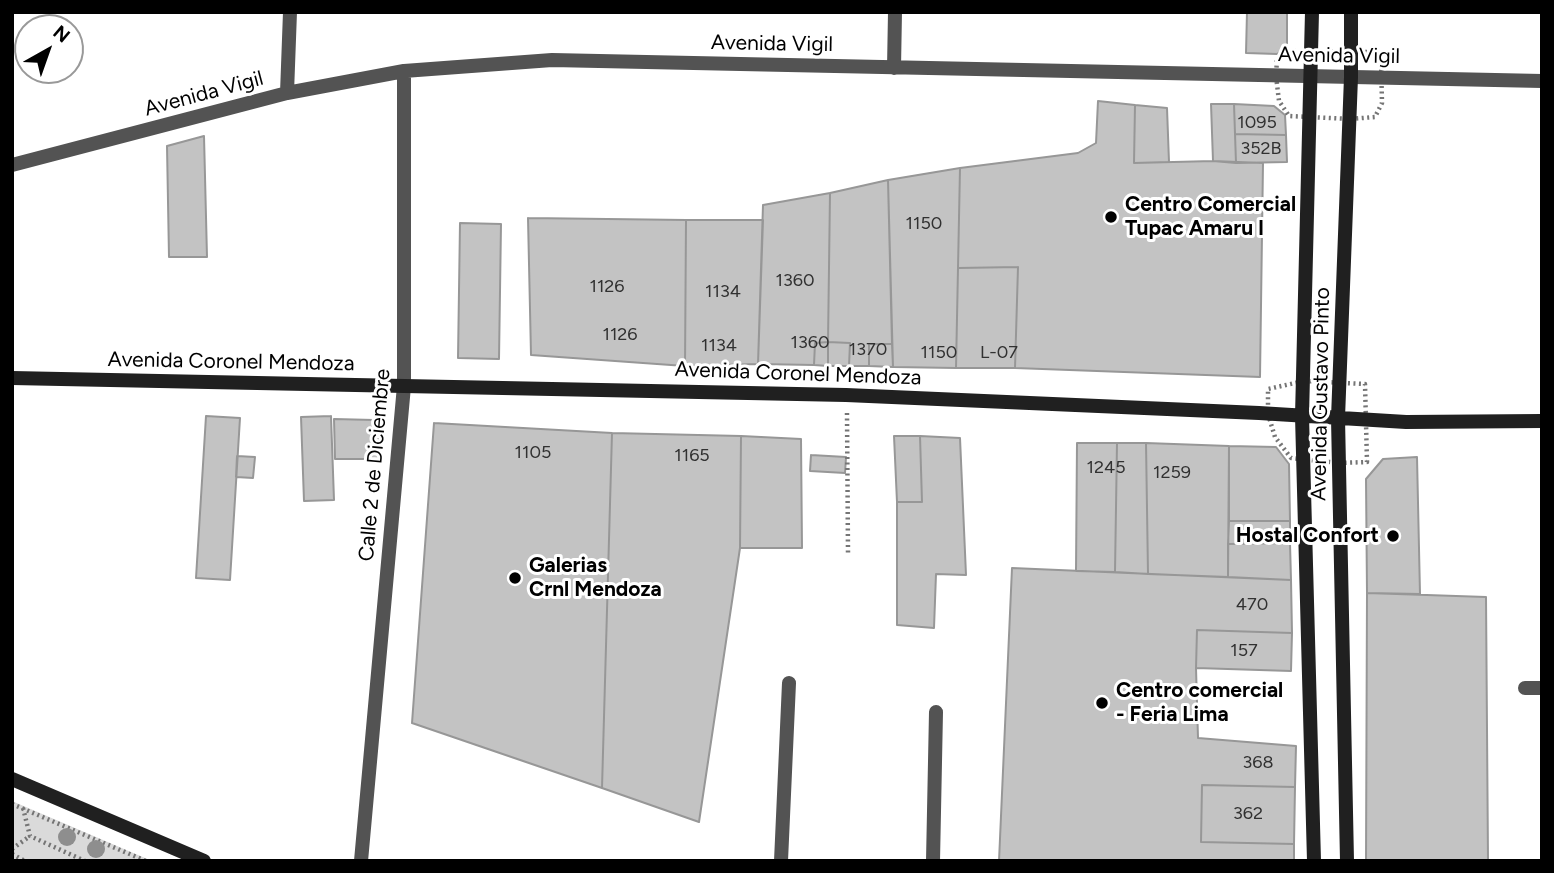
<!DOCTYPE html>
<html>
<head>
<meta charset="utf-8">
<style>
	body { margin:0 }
	#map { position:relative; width:1554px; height:873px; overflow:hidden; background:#fff; font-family:Figtree,sans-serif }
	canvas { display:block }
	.frame { position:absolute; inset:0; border:14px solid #000; pointer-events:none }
	.north { position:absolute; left:14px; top:14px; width:70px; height:70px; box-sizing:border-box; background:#fff; border:2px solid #999; border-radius:50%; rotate:40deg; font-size:19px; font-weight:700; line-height:28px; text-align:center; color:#000 }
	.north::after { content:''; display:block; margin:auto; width:24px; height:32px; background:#000; clip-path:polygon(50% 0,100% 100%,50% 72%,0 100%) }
</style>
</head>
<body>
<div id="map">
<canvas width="1554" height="873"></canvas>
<div class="frame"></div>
<div class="north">N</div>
</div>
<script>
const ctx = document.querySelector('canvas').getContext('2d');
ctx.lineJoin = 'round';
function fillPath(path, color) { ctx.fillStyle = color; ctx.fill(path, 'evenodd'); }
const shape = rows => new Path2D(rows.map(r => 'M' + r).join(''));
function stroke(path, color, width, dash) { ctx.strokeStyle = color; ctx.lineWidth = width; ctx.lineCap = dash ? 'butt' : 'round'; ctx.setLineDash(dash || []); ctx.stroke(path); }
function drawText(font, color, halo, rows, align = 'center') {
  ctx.font = font + ' Figtree,sans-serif'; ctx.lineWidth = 6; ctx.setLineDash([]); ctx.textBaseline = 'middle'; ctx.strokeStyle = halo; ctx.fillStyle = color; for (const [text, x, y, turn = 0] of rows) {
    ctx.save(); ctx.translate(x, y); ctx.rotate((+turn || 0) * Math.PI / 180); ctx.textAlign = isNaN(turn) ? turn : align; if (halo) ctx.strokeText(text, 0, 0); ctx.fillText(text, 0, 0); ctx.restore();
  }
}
const green = shape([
	[12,801,152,861,17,861,12,858]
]);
const building = shape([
	[1247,12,1287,12,1287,47,1277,54,1246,53,1247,12],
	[1098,101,1135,105,1134,163,1213,161,1263,163,1260,377,1015,368,1018,267,958,268,960,168,1078,153,1096,143,1098,101],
	[1211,104,1234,104,1236,163,1213,161,1211,104],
	[1234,104,1274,106,1285,115,1286,135,1235,134,1234,104],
	[1135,105,1167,108,1169,162,1134,163,1135,105],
	[1235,134,1286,135,1287,162,1236,163,1235,134],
	[204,136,207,257,169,257,167,146,204,136],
	[960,168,956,368,893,367,888,180,960,168],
	[888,180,892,344,869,344,869,366,849,366,850,343,828,342,830,193,888,180],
	[830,193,828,342,815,343,814,365,758,364,763,205,830,193],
	[528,218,686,220,685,366,531,355,528,218],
	[686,220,763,220,758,364,685,366,686,220],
	[460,223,501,224,499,359,458,358,460,223],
	[1018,267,1015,368,956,368,958,268,1018,267],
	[828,342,828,366,814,365,815,343,828,342],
	[828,342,850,343,849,366,828,366,828,342],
	[869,344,892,344,893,367,869,366,869,344],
	[206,416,240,418,230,580,196,578,206,416],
	[331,416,334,500,304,501,301,417,331,416],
	[334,419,374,420,380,428,378,459,335,459,334,419],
	[434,423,612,433,602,788,412,723,434,423],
	[612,433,741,436,740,548,699,822,602,788,612,433],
	[741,436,801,439,802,548,740,548,741,436],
	[894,436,920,436,922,502,897,502,894,436],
	[920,436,960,438,966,575,936,574,934,628,897,625,897,502,922,502,920,436],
	[1077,443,1117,443,1115,572,1076,571,1077,443],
	[1117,443,1146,443,1148,574,1115,572,1117,443],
	[1146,443,1229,446,1228,577,1148,574,1146,443],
	[1229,446,1276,447,1289,464,1290,521,1229,521,1229,446],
	[811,455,846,457,845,473,810,471,811,455],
	[237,456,255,457,253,478,236,477,237,456],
	[1417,457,1420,594,1367,593,1366,479,1383,459,1417,457],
	[1229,521,1290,521,1290,543,1228,544,1229,521],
	[1290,543,1291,580,1228,577,1228,544,1290,543],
	[1012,568,1291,580,1292,633,1197,630,1196,668,1198,738,1296,746,1295,787,1202,785,1201,842,1294,844,1294,861,999,861,1012,568],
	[1367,593,1486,597,1488,861,1366,861,1367,593],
	[1197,630,1292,633,1291,671,1196,668,1197,630],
	[1202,785,1295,787,1294,844,1201,842,1202,785]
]);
const path = shape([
	[1288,51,1369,52,1381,61,1382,103,1375,117,1350,119,1289,116,1279,101,1276,76,1277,59,1288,51],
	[1304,381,1365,384,1367,462,1339,463,1291,458,1275,437,1268,414,1268,389,1304,381],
	[847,413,848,553],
	[12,804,146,861],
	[23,808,30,836,85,861],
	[12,849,30,836],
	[12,854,25,861]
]);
const street = shape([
	[894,68,895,12],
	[287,93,290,12],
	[12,165,287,93,404,71,552,60,1542,81],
	[1525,688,1542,688],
	[361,861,404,386,404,71],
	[781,861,789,683],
	[933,861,936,712]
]);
const secondary = shape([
	[1312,12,1302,416,1314,861],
	[12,378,846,395,1259,413,1406,422,1542,421],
	[12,779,204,861],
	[1347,861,1338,418,1351,77,1351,12]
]);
const trees = [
	[67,837],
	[96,849]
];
const markers = [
	[1111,217,7,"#000"],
	[1393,536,7,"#000"],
	[515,578,7,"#000"],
	[1102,703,7,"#000"]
];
const numberNames = [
	["1095",1257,123],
	["352B",1261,149],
	["1150",924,224],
	["1360",795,281],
	["1126",607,287],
	["1134",723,292],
	["1126",620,335],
	["1360",810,343],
	["1134",719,346],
	["1370",868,350],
	["1150",939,353],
	["L-07",999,353],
	["1105",533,453],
	["1165",692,456],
	["1245",1106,468],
	["1259",1172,473],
	["470",1252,605],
	["157",1244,651],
	["368",1258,763],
	["362",1248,814]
];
const streetNames = [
	["Avenida Vigil",772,44,1],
	["Avenida Vigil",1339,56,1],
	["Avenida Vigil",204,94,-15],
	["Avenida Coronel Mendoza",231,362,1],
	["Avenida Coronel Mendoza",798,374,2],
	["Avenida Gustavo Pinto",1321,394,-89],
	["Calle 2 de Diciembre",375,465,-85]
];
const poiNames = [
	["Centro Comercial",1125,205],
	["Tupac Amaru I",1125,229],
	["Hostal Confort",1379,536,"right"],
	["Galerias",529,566],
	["Crnl Mendoza",529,590],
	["Centro comercial",1116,691],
	["- Feria Lima",1116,715]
];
fillPath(green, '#dadada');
fillPath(building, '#c3c3c3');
stroke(building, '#979797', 2);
stroke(path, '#757575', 4.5, [2, 3.5]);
stroke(street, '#535353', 14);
stroke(secondary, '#202020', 14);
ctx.fillStyle = '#8e8e8e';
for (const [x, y] of trees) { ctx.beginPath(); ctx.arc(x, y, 9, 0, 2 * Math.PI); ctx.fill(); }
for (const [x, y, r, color] of markers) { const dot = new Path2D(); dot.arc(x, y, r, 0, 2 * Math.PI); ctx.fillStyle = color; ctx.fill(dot); stroke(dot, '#fff', 2.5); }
drawText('18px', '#313131', null, numberNames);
drawText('21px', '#000', '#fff', streetNames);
drawText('bold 21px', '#000', '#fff', poiNames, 'left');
</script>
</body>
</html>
